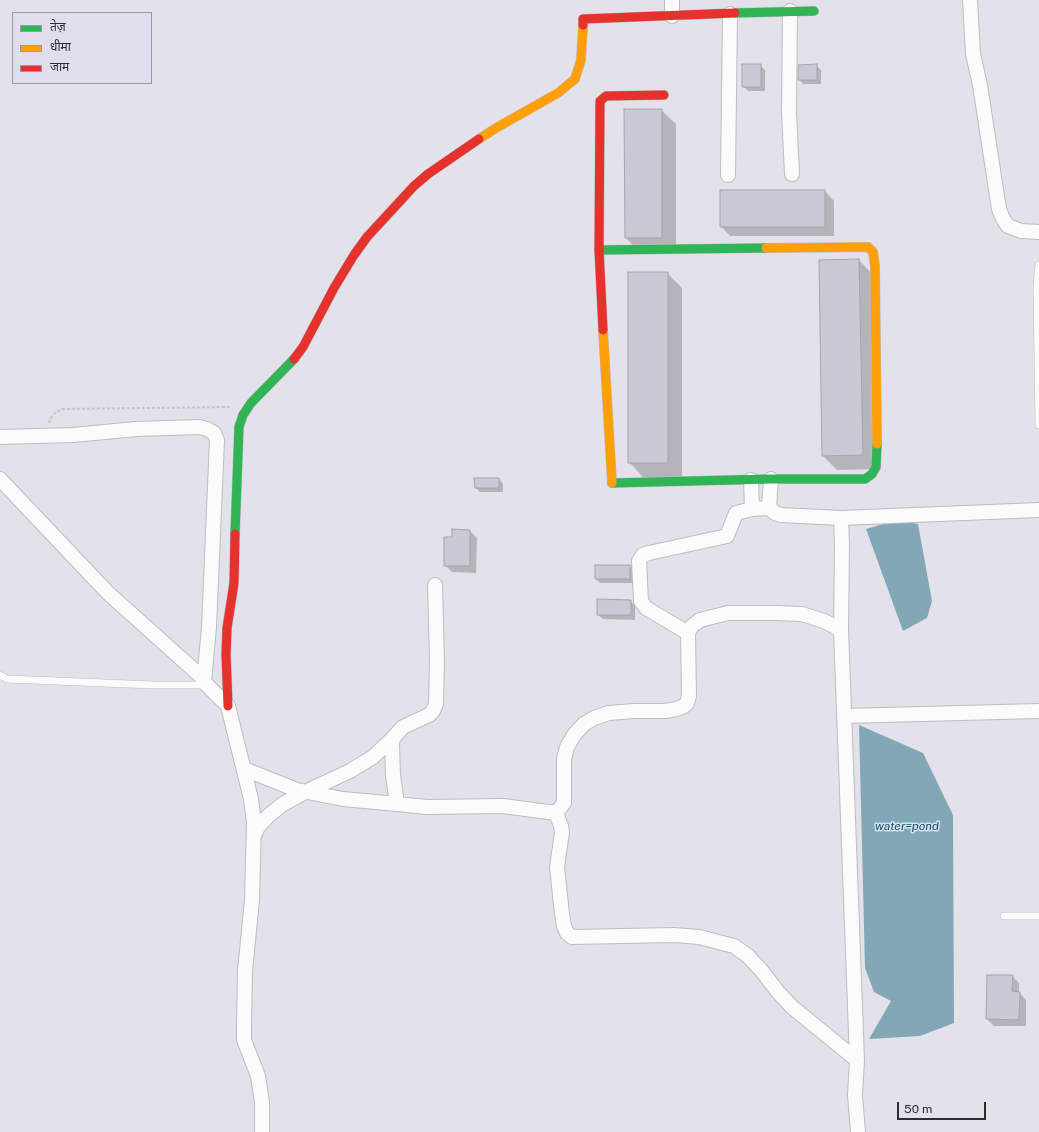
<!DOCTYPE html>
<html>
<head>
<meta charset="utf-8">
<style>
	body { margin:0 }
	#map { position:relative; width:1039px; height:1132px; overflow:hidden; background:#e3e2ea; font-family:"Public Sans","Noto Sans Devanagari",sans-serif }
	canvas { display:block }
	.legend { position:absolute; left:12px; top:12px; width:140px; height:72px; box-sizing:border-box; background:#e0deed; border:1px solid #9897a2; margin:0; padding:5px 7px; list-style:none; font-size:12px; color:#2c2c31 }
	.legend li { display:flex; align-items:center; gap:8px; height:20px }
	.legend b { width:20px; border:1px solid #9897a2 }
	.scale { position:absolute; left:897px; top:1102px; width:89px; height:18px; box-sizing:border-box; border:2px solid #2c2c31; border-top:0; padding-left:5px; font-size:12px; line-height:14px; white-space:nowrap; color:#2c2c31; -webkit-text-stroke:3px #e0deed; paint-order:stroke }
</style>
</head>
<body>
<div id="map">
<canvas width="1039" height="1132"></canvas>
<ul class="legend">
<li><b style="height:5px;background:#30b455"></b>तेज़</li>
<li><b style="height:5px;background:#ff9f0a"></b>धीमा</li>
<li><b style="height:5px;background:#e5322d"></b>जाम</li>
</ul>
<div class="scale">50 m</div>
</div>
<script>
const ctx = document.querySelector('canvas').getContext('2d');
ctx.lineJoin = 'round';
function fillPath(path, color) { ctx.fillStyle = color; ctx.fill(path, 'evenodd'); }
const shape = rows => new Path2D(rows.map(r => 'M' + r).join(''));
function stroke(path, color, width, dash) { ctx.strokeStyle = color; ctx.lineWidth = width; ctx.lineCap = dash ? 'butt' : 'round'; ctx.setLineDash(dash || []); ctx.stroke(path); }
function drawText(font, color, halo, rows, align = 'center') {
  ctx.font = font + ' "Public Sans",sans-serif'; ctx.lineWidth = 3; ctx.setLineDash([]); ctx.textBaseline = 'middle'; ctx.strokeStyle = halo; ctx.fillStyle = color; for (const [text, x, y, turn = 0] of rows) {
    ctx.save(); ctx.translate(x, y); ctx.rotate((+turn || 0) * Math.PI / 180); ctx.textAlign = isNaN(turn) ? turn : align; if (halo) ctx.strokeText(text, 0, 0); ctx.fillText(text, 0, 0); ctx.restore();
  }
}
const water = shape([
	[897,520,918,524,932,601,927,618,903,631,866,529],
	[859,725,923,753,953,815,954,1023,920,1036,869,1039,891,1001,874,992,865,968]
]);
const shadow = shape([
	[760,65,765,70,765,91,748,91,743,86],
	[816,65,821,70,821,84,803,84,799,79],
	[661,110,676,124,676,252,640,252,626,238],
	[825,191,834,201,834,236,730,236,721,226],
	[859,260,873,275,876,469,837,470,823,456],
	[667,273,682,288,682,477,643,477,629,462],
	[499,479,503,484,503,492,480,492,476,488],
	[453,530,470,531,477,538,476,573,452,572,445,565,453,538],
	[630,566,634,571,634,583,600,583,596,579],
	[630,601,635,605,635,620,603,619,598,615],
	[988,976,1012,976,1019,983,1019,992,1026,1000,1026,1026,994,1026,987,1019]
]);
const building = shape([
	[742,64,761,64,761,87,742,87,742,64],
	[817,64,817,80,798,80,798,65,817,64],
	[624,109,662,109,662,238,625,238,624,109],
	[720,190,825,190,825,227,720,227,720,190],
	[859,259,863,455,822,456,819,260,859,259],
	[628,272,668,272,668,463,628,463,628,272],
	[474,478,499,478,499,488,475,488,474,478],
	[452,529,470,530,470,566,444,566,444,537,452,537,452,529],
	[595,565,630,565,630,579,595,579,595,565],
	[597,599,631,600,631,615,597,615,597,599],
	[987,975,1013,975,1012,991,1020,992,1019,1020,986,1019,987,975]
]);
const path = shape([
	[49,423,52,415,62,409,230,407]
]);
const lane = shape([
	[1039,425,1037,286,1039,265],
	[0,675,7,679,153,685,206,685],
	[1004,916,1039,916]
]);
const street = shape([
	[672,0,672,16],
	[970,0,973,54,980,85,999,209,1003,219,1008,226,1021,231,1039,232],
	[790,11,789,112,792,174],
	[728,175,730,14],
	[0,437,73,435,136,429,199,427,207,429,214,433,217,440,209,627,204,682,228,706,251,799,254,822,252,900,245,971,244,1025,244,1040,258,1076,262,1102,262,1132],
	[0,479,108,593,204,679],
	[771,479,769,508,775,513,781,515,841,518,842,545,841,630,857,1060,855,1095,858,1132],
	[751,480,752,509],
	[841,518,1039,510],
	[435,585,437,661,436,704,433,711,429,715,403,727,393,738,392,744,393,775,397,804,427,807,503,806,556,813],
	[841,630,824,621,802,614,777,613,728,613,700,620,692,626,688,633,689,696,687,703,684,706,677,709,665,711,634,711,609,713,594,718,584,724,574,735,567,747,564,759,564,803,556,813,561,826,562,832,557,867,562,914,564,926,567,933,572,937,674,935,699,937,734,946,748,956,761,970,778,992,792,1007,857,1060],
	[688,633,646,608,641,601,639,561,643,555,649,553,727,536,736,513,752,509,769,508],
	[844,716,1039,711],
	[244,769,297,790,343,799,397,804],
	[254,836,258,827,268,816,283,804,305,792,350,771,373,757,393,738]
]);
const fast = shape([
	[735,13,814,11],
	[599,250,766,248],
	[612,483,771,479,865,479,872,474,876,467,877,444],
	[235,534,239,427,243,415,251,403,294,359]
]);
const slow = shape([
	[479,139,496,128,558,93,575,79,581,60,583,25],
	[766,248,868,247,873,252,875,266,877,444],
	[603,330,612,483]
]);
const jam = shape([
	[583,25,583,19,735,13],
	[603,330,599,250,600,101,606,96,664,95],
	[294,359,303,347,334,288,354,255,367,237,414,186,428,174,479,139],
	[228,706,226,654,227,628,234,583,235,534]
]);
const waterNames = [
	["water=pond",907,826]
];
fillPath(water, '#82a8b8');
fillPath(shadow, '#0003');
fillPath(building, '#cbc9d5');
stroke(building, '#a5a4aa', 1);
stroke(lane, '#bcbcc2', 8);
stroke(street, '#bcbcc2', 16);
stroke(fast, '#bcbcc2', 10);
stroke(slow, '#bcbcc2', 10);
stroke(jam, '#bcbcc2', 10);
stroke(path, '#c4c3c6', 2, [3, 2]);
stroke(lane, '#fbfbfc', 7);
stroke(street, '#fbfbfc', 14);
stroke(fast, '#30b455', 9);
stroke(slow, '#ff9f0a', 9);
stroke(jam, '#e5322d', 9);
drawText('italic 12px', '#045469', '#e0deed', waterNames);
</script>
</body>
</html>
